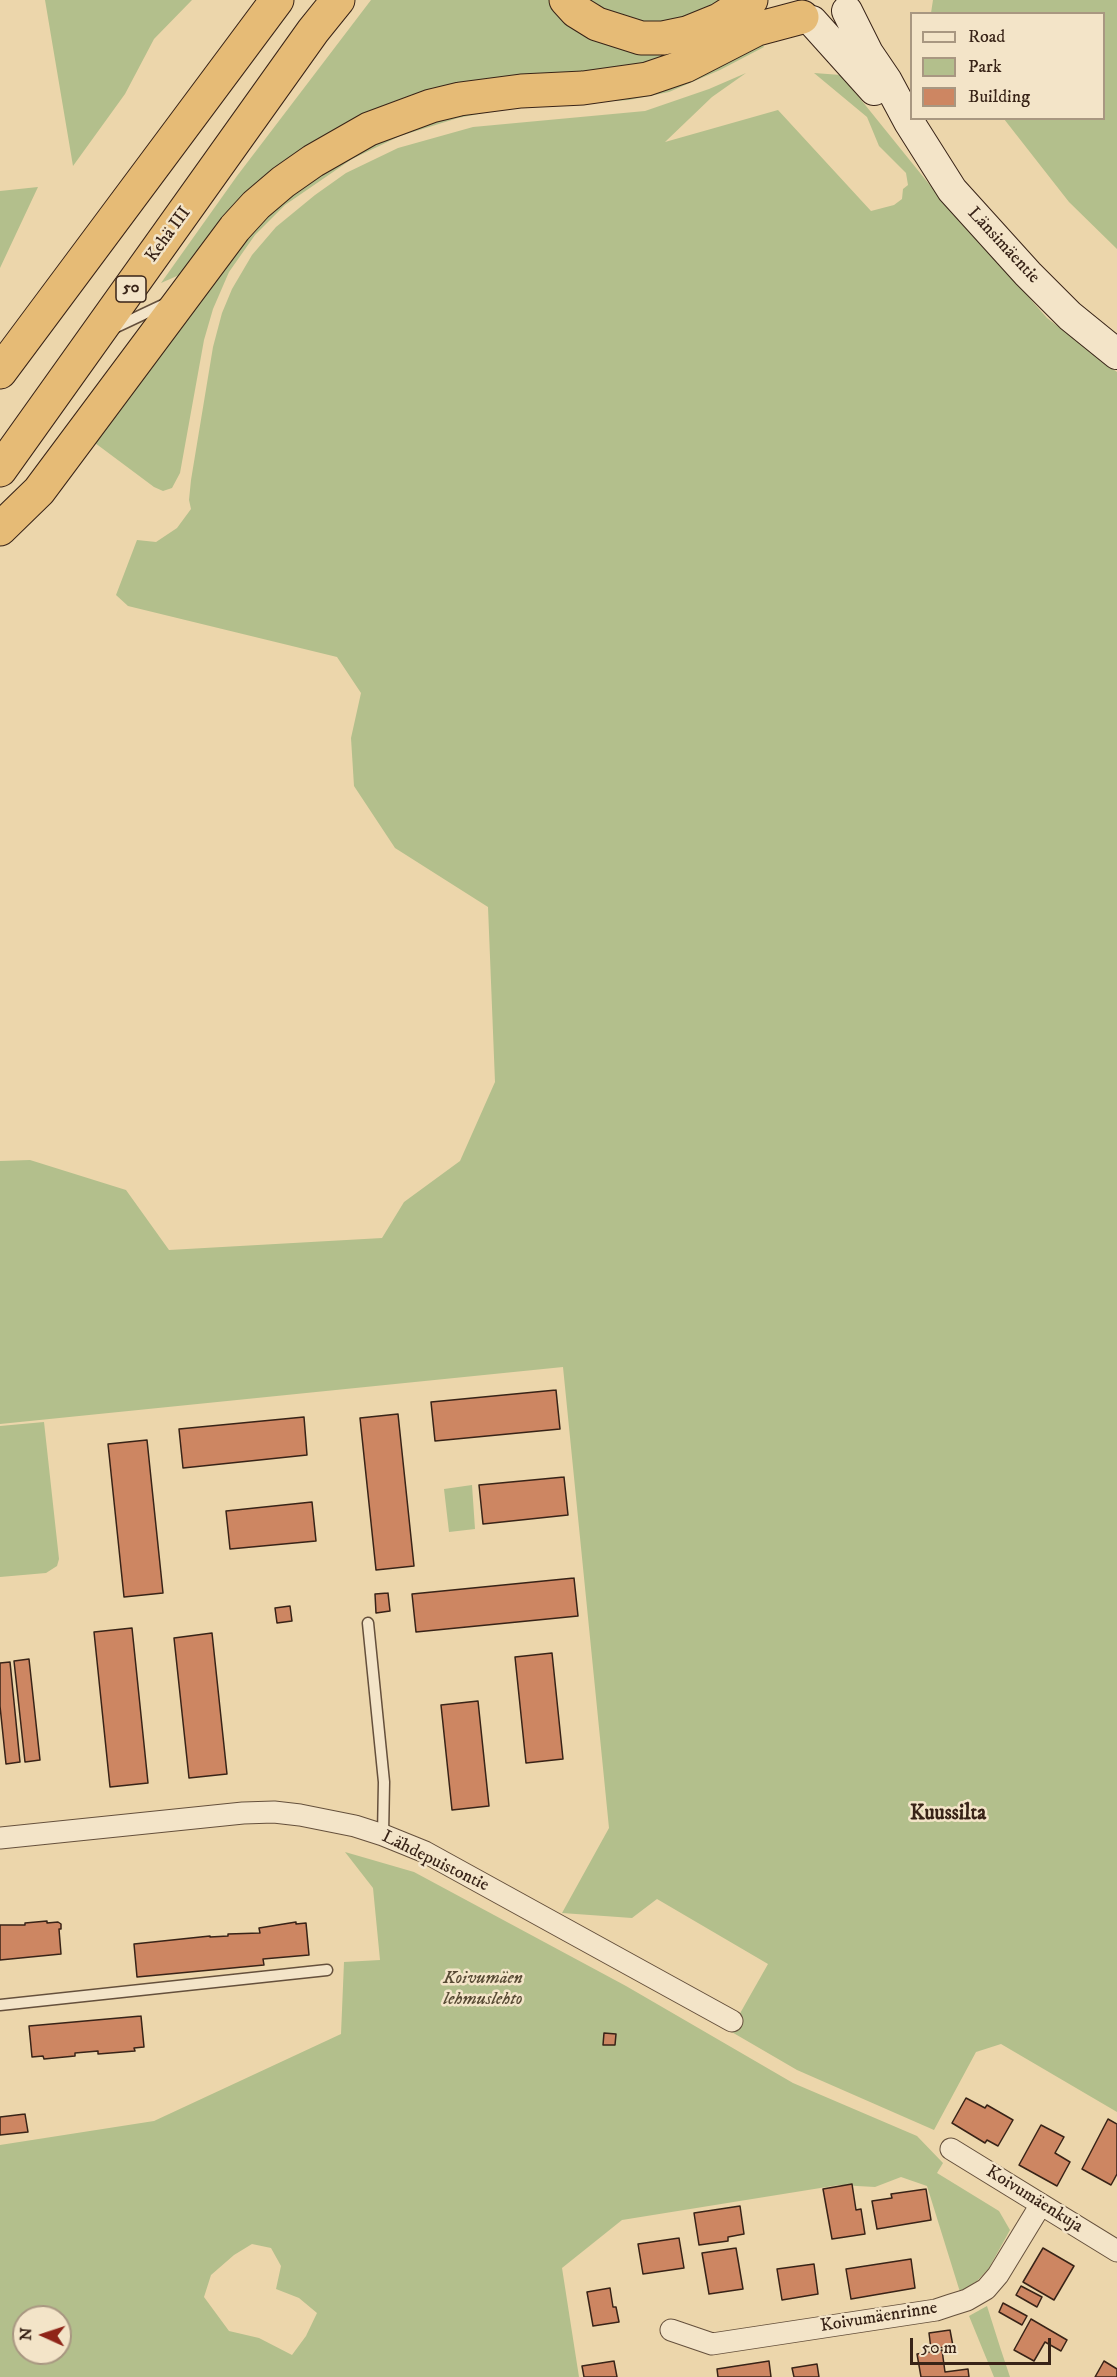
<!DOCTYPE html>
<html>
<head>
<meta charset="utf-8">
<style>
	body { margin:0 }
	#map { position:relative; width:1117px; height:2377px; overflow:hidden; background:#ecd6ab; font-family:"IM FELL DW Pica",serif }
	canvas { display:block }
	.legend { position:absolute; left:910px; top:12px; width:195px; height:108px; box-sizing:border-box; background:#f3e4c8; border:2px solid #a89781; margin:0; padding:8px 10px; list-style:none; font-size:18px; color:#382317 }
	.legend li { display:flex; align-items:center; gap:12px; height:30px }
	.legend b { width:30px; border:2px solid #a89781 }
	.north { position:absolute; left:12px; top:2305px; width:60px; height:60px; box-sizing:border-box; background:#f3e4c8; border:2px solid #a89781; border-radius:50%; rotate:273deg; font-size:16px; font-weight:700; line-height:24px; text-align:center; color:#382317 }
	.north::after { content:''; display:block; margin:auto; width:21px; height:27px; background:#8f2418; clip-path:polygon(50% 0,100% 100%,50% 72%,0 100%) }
	.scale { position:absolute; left:910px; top:2338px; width:141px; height:27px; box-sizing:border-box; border:3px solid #382317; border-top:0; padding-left:8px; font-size:18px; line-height:21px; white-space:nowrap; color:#382317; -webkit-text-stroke:4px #f3e4c8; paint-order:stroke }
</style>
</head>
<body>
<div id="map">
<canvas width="1117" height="2377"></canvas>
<ul class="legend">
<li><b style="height:8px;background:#f3e4c8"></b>Road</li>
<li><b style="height:16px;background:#b3bf8c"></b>Park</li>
<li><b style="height:16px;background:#cd8662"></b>Building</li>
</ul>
<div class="north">N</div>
<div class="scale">50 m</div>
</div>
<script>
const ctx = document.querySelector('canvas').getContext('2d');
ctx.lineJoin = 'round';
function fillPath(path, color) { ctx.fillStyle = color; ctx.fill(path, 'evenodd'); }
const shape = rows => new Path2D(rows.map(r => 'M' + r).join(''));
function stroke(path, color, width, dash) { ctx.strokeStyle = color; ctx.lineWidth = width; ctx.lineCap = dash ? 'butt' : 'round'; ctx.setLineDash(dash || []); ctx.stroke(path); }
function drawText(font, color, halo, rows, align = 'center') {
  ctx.font = font + ' "IM FELL DW Pica",serif'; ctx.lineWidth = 5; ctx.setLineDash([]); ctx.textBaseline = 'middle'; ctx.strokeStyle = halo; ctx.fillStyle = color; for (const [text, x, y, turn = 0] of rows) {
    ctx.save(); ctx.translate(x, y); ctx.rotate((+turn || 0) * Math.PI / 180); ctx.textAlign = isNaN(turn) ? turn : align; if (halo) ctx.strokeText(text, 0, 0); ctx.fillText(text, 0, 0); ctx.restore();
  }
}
const green = shape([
	[45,0,192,0,154,39,125,94,73,166],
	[371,0,553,0,613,40,743,14,652,67,418,97,186,272,161,283,237,176],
	[583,0,726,0,680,21,629,23],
	[933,0,1117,0,1117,249,1069,202,1004,119,1104,118,1104,14,931,13],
	[759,38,764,47,720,70,669,92,629,100,510,108,458,118,400,136,352,159,285,205,255,235,229,272,213,309,204,340,180,473,172,488,163,491,154,487,91,440,207,280,280,200,399,128],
	[746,73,712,97,665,142,778,110,871,211,894,205,902,199,903,189,908,185,906,173,879,146,867,117,814,73,841,75,929,184,1047,318,1117,372,1117,2112,1001,2044,976,2052,934,2130,797,2070,730,2031,768,1964,657,1899,632,1918,562,1913,609,1828,563,1367,0,1424,0,1161,30,1160,126,1190,169,1250,382,1238,404,1202,460,1161,495,1082,488,907,395,848,354,786,351,738,361,693,337,657,128,606,116,595,137,540,156,542,177,528,191,509,189,500,191,480,213,347,222,313,232,289,252,255,276,227,315,195,346,173,398,148,473,127,645,111,709,89],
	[38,187,0,268,0,191],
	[44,1422,59,1559,57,1566,46,1573,0,1577,0,1426],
	[472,1485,475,1529,449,1532,444,1489],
	[345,1852,414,1872,626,1986,793,2083,917,2136,943,2163,937,2173,999,2211,1010,2230,989,2268,977,2281,960,2292,927,2186,901,2177,875,2187,839,2185,622,2220,562,2268,579,2377,0,2377,0,2145,154,2121,341,2034,344,1962,380,1960,373,1888],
	[252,2244,271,2248,281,2266,276,2289,299,2298,317,2313,306,2336,292,2355,259,2338,229,2331,204,2297,211,2275,234,2255],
	[24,2317,60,2317,60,2353,24,2353],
	[987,2306,1000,2347,1010,2377,994,2377,969,2316]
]);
const building = shape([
	[556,1390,560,1429,435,1441,431,1402,556,1390],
	[398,1414,414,1566,376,1570,360,1418,398,1414],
	[304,1417,307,1455,183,1468,179,1429,304,1417],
	[147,1440,163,1593,124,1597,108,1444,147,1440],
	[564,1477,568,1515,483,1524,479,1485,564,1477],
	[312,1502,316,1541,230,1549,226,1511,312,1502],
	[574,1578,578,1616,416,1632,412,1594,574,1578],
	[388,1593,390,1611,376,1613,375,1594,388,1593],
	[290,1606,292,1621,277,1623,275,1608,290,1606],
	[132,1628,148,1783,110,1787,94,1632,132,1628],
	[212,1633,227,1774,189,1778,174,1638,212,1633],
	[552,1653,563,1759,526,1763,515,1657,552,1653],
	[29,1659,40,1760,25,1762,14,1661,29,1659],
	[10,1662,20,1762,6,1764,0,1706,0,1663,10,1662],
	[478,1701,489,1806,452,1810,441,1705,478,1701],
	[47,1921,47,1923,58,1922,61,1924,61,1929,59,1929,61,1954,0,1960,0,1925,25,1925,25,1923,47,1921],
	[296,1922,296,1924,306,1923,309,1955,263,1959,264,1965,137,1977,134,1944,210,1936,210,1937,228,1936,228,1934,260,1933,259,1928,296,1922],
	[141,2016,144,2047,134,2048,135,2051,98,2054,98,2051,75,2053,75,2056,44,2059,43,2056,32,2057,29,2026,141,2016],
	[604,2033,616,2034,615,2045,603,2045,604,2033],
	[966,2098,985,2108,987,2105,1013,2120,998,2146,987,2140,985,2143,952,2123,966,2098],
	[25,2114,28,2132,0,2135,0,2117,25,2114],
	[1108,2119,1117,2124,1117,2174,1111,2185,1082,2169,1108,2119],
	[1041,2125,1064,2137,1055,2153,1070,2162,1057,2186,1019,2165,1041,2125],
	[852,2184,856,2210,861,2209,865,2234,832,2239,823,2189,852,2184],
	[926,2189,931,2220,877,2229,872,2201,892,2198,891,2194,926,2189],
	[740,2206,744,2234,728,2237,728,2241,699,2245,694,2213,740,2206],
	[679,2238,684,2268,643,2274,638,2244,679,2238],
	[736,2248,743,2289,709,2294,702,2253,736,2248],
	[1043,2248,1074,2266,1054,2300,1023,2282,1043,2248],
	[911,2259,915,2288,851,2299,846,2269,911,2259],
	[814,2264,818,2294,782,2300,777,2269,814,2264],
	[1021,2286,1042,2297,1037,2307,1016,2295,1021,2286],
	[610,2288,613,2307,616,2307,619,2322,593,2326,587,2292,610,2288],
	[1003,2303,1027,2316,1022,2325,999,2312,1003,2303],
	[1031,2319,1067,2340,1061,2351,1045,2342,1034,2361,1014,2350,1031,2319],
	[950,2330,953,2346,931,2349,929,2333,950,2330],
	[942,2350,945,2372,968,2369,969,2377,921,2377,917,2354,942,2350],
	[614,2361,617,2377,584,2377,582,2366,614,2361],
	[769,2361,771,2377,718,2377,717,2369,769,2361],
	[1104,2361,1117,2369,1117,2377,1095,2377,1104,2361],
	[817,2364,819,2377,794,2377,792,2368,817,2364]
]);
const lane = shape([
	[114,328,165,304],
	[368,1623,384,1782,383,1835],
	[0,2005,327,1970]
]);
const street = shape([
	[0,1838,243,1813,274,1812,300,1815,355,1826,383,1835,425,1852,732,2021],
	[951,2149,1117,2251],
	[671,2330,712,2344,936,2310,951,2305,967,2300,986,2289,998,2275,1040,2206]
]);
const secondary = shape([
	[847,11,868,53,887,81,909,122,952,190,1028,274,1070,316,1117,354],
	[812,21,874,90]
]);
const highway = shape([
	[566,0,576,11,597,24,641,38,663,38,687,33,719,20,751,0],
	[0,372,277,0],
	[0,470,313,31,338,0],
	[0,529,39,491,235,228,256,205,283,182,313,161,369,129,431,106,460,99,521,91,583,88,647,79,685,66,757,29,802,17]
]);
const shields = [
	[131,289,30]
];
const shieldNames = [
	["50",131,289]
];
const streetNames = [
	["Kehä III",169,235,-54],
	["Länsimäentie",1003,246,47],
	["Lähdepuistontie",435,1862,26],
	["Koivumäenkuja",1034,2200,32],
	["Koivumäenrinne",879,2318,-9]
];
const parkNames = [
	["Koivumäen",483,1979],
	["lehmuslehto",483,2000]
];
const quarterNames = [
	["Kuussilta",948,1815]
];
fillPath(green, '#b3bf8c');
fillPath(building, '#cd8662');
stroke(building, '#382317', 1.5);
stroke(lane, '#65503c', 13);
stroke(street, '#65503c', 23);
stroke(secondary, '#382317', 32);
stroke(highway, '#382317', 35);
stroke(lane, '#f3e4c8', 10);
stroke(street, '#f3e4c8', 21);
stroke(secondary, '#f3e4c8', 30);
stroke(highway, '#e6bb76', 33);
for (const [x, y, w] of shields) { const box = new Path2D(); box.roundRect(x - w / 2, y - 13, w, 26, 4.5); ctx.fillStyle = '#f3e4c8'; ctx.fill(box); stroke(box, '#382317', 1.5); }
drawText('bold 16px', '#382317', null, shieldNames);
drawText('18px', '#382317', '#f3e4c8', streetNames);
drawText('italic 18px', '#574a34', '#f3e4c8', parkNames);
drawText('bold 21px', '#382317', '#f3e4c8', quarterNames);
</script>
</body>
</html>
